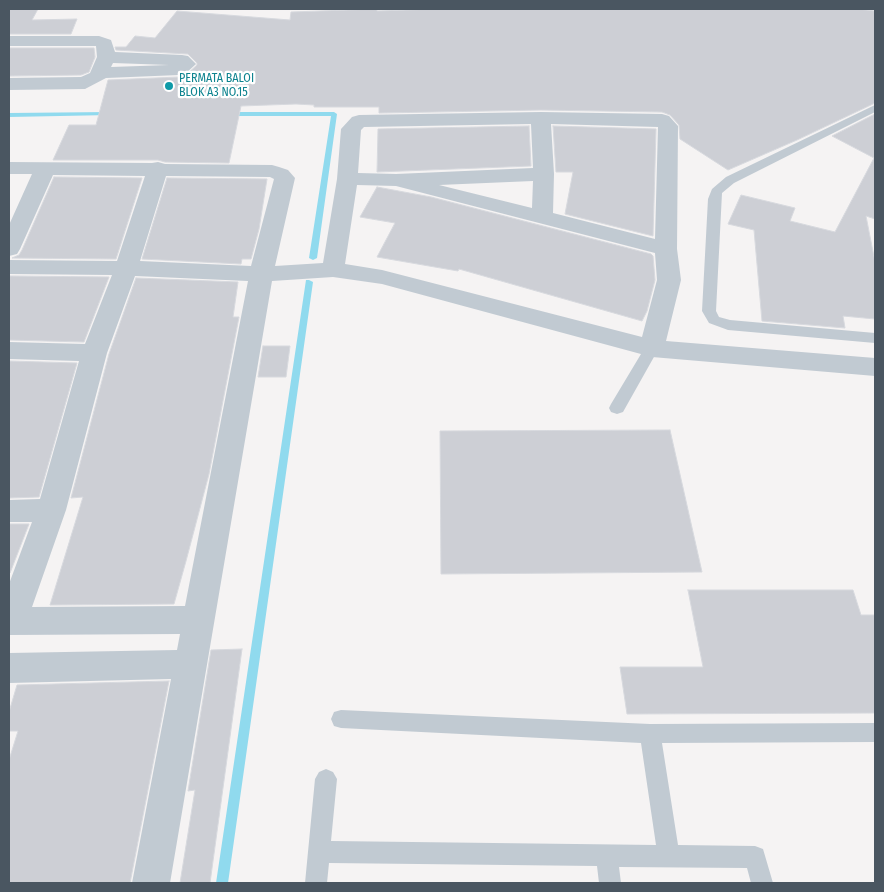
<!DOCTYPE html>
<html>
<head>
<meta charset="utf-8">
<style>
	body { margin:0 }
	#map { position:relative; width:884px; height:892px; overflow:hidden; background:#f5f3f3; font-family:"Fira Sans Condensed",sans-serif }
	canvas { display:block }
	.frame { position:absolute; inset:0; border:10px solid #4a5661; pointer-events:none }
</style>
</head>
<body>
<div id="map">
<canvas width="884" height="892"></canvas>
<div class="frame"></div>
</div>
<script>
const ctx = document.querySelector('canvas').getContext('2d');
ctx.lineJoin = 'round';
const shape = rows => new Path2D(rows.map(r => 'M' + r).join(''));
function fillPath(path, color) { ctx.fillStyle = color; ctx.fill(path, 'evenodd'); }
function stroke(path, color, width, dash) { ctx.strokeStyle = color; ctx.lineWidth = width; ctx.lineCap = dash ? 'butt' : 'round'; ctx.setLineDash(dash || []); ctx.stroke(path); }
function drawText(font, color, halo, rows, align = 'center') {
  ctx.font = font + ' "Fira Sans Condensed",sans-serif'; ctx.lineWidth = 4.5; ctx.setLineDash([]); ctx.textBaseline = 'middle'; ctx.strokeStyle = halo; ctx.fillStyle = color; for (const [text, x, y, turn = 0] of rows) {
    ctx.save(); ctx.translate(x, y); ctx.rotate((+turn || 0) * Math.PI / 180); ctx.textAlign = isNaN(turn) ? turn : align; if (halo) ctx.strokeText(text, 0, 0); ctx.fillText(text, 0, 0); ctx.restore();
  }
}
const stream = shape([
	[109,112,112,114,111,115,9,117,9,113,109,112],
	[334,112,337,114,317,258,313,260,309,258,331,116,227,116,224,114,227,112,334,112],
	[306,280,309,280,313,282,228,883,216,883,306,280]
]);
const building = shape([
	[9,9,38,9,32,20,77,19,71,34,9,34,9,9],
	[377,9,377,11,435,9,858,9,875,11,875,103,797,140,728,170,680,139,679,125,670,115,662,112,541,110,379,113,379,107,314,107,314,105,296,104,241,106,229,163,165,162,158,160,53,160,69,125,96,125,108,80,179,77,186,75,197,65,197,63,188,54,116,50,115,47,126,47,135,36,155,38,177,11,290,20,291,12,377,9],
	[9,48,94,48,95,57,89,72,81,75,9,76,9,48],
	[875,114,875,219,866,216,875,262,875,319,843,316,845,328,762,321,754,230,728,224,741,195,795,208,790,221,835,232,874,158,832,136,875,114],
	[529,126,531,166,377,172,378,129,529,126],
	[553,126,656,129,653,236,565,214,573,172,556,172,553,126],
	[54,177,142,178,116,259,12,258,19,255,22,250,54,177],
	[167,178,267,179,259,229,251,259,242,259,241,264,142,259,167,178],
	[377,187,431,197,651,254,653,256,655,280,647,311,642,321,459,269,458,271,377,257,395,223,360,217,377,187],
	[9,276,109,277,84,342,9,340,9,276],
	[136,278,238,282,233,317,239,317,209,474,186,561,174,604,50,605,83,497,71,498,109,354,136,278],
	[263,346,290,346,286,377,258,377,263,346],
	[9,361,77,363,39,497,9,498,9,361],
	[670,430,702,572,441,574,440,431,670,430],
	[9,524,29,524,10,573,9,573,9,524],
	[688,590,853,590,861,615,875,615,875,713,627,714,620,667,703,667,688,590],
	[242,649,210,883,180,883,195,790,188,791,211,650,242,649],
	[169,681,130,883,9,883,9,760,18,731,9,731,9,712,17,685,169,681]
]);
const lane = shape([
	[875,105,875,112,734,183,722,193,716,311,719,317,730,320,875,333,875,343,728,330,709,323,702,311,708,199,712,189,726,177,875,105],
	[652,343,657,344,659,348,623,412,617,414,611,412,609,408,611,404,647,344,652,343],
	[341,710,650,724,875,723,875,742,662,743,678,845,755,846,763,849,773,883,751,883,747,868,619,867,621,883,599,883,597,866,329,863,327,883,305,883,315,779,319,772,326,769,333,772,337,779,331,841,656,845,641,743,341,728,334,726,331,719,334,712,341,710]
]);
const street = shape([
	[9,36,99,36,111,40,115,52,182,55,188,56,196,64,185,74,179,75,106,78,85,89,9,90,9,78,81,77,90,73,97,57,96,46,9,46,9,36],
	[113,63,169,65,111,67,113,63],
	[541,112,662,114,669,116,678,126,677,249,681,280,666,341,875,358,875,376,652,357,382,284,333,277,272,281,170,883,132,883,171,679,9,683,9,653,177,650,180,634,9,635,9,584,32,522,9,522,9,500,40,499,79,361,9,359,9,342,85,344,112,275,9,274,9,260,117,261,145,176,53,175,20,249,17,254,9,256,9,225,32,174,9,174,9,162,152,163,158,162,165,164,272,165,279,167,288,170,295,178,275,266,323,263,337,179,341,129,352,117,359,115,541,112],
	[531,124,533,168,396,174,358,173,361,130,364,127,531,124],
	[551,124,658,127,655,239,553,213,554,174,551,124],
	[166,176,270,177,274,179,251,266,140,261,166,176],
	[533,181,532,208,439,185,533,181],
	[357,185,396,186,655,253,657,280,642,337,382,270,345,264,357,185],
	[135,276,248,281,185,606,32,607,66,510,107,353,135,276]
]);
const markers = [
	[169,86,5,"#0f9aa8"]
];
const farCulturenames = [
	["PERMATA BALOI",179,79],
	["BLOK A3 NO.15",179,93]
];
fillPath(stream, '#90daee');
fillPath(building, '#cdcfd5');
stroke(building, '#d7d9de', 1);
fillPath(lane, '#c1cad2');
fillPath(street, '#c1cad2');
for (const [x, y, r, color] of markers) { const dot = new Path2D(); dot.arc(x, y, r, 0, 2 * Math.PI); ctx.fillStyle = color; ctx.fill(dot); stroke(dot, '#fff', 2); }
drawText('12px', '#0d838f', '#fff', farCulturenames, 'left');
</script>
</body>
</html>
